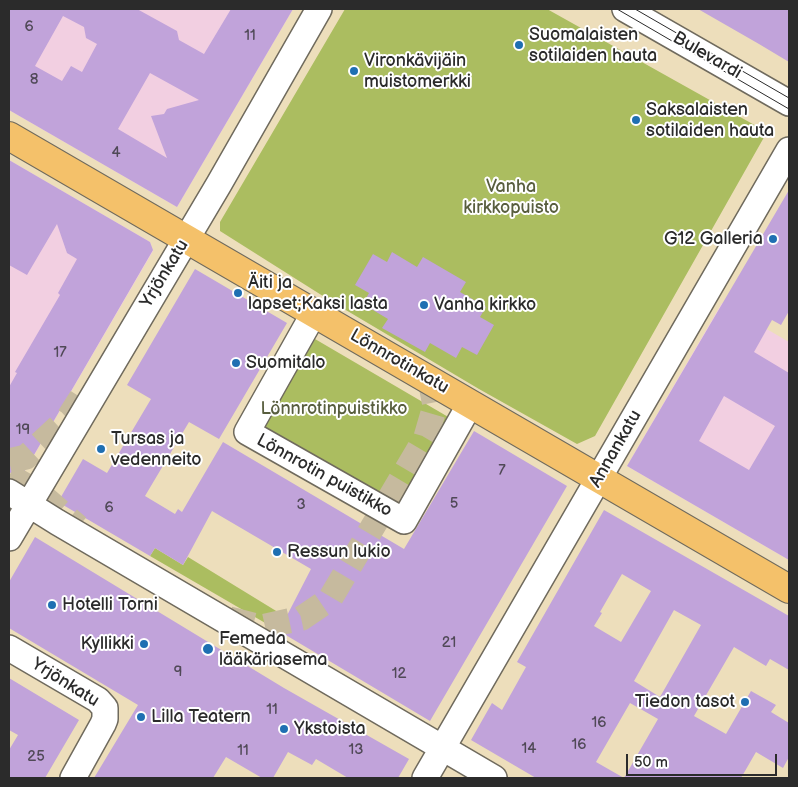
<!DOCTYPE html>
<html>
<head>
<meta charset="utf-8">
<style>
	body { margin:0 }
	#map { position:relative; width:798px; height:787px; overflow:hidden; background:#eddebb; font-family:"Balsamiq Sans",sans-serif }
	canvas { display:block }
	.frame { position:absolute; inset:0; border:10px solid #2b2b2b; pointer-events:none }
	.scale { position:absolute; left:626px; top:754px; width:151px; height:22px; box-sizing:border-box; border:2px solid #2b2b2b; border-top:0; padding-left:6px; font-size:15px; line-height:18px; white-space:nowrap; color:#2b2b2b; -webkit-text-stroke:4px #fff; paint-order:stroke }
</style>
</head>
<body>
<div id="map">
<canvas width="798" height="787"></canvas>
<div class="frame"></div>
<div class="scale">50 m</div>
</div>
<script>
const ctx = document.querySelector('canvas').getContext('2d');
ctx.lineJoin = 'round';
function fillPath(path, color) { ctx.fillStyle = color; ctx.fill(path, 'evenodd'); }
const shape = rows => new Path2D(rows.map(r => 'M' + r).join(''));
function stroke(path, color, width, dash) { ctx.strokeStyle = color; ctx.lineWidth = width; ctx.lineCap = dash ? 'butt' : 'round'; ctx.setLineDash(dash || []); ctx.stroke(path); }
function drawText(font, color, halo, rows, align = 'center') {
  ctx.font = font + ' "Balsamiq Sans",sans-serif'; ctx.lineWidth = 4; ctx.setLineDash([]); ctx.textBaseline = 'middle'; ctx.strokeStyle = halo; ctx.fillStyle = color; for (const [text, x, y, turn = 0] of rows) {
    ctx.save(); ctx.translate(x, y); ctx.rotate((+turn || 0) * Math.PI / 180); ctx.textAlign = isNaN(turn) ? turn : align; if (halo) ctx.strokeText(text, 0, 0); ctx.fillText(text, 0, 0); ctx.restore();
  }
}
const built = shape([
	[9,9,293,9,177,207,9,110],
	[9,160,150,242,153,251,20,479,9,472],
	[722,303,789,342,789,560,627,466]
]);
const green = shape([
	[345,9,547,9,767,132,595,436,577,444,479,389,334,303,220,231,220,222],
	[315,339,450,418,399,506,344,473,263,428],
	[155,548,183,565,188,557,286,617,279,631,150,556]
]);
const building = shape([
	[9,9,137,9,177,31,179,40,204,54,231,9,293,9,177,207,9,110],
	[63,16,84,27,86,38,97,44,82,72,71,66,62,81,35,66],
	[150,73,199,100,167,109,164,114,151,116,167,158,118,129],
	[698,9,789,9,789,62,759,44],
	[9,160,150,242,153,250,20,479,9,472,9,387,17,373,15,372,60,295,58,293,77,259,67,253,57,224,27,275,9,265],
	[789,190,789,311,781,325,772,320,754,352,789,373,789,560,627,466],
	[724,396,775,426,749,470,699,441],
	[392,252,417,267,423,257,466,282,460,292,486,307,480,317,494,325,477,355,462,347,456,358,430,343,425,352,382,328,388,319,363,304,369,293,355,285,373,254,387,262],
	[195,269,287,323,219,439,189,422,145,496,175,514,178,509,182,512,223,442,404,549,474,431,567,486,430,721,279,631,311,569,212,511,183,565,155,548,150,556,58,502,83,459,107,473,151,399,127,385],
	[604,510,789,616,789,670,770,659,766,666,734,647,694,716,726,734,751,691,776,705,771,712,789,723,789,757,783,768,756,752,741,778,624,778,658,719,630,703,596,762,624,778,536,778,471,740,492,703,502,710,526,667,517,662],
	[622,574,651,591,621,642,594,626,602,613,600,612],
	[674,610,701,625,660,697,634,681],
	[35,537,284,688,409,759,398,778,348,778,316,759,312,765,288,752,273,778,262,778,226,757,213,778,94,778,138,705,9,628,9,582],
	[9,678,79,720,45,778,9,778,9,750,18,735,9,730]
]);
const minorTunnel = shape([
	[9,461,26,457,69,417,83,395],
	[9,476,39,493,78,527],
	[229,619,261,627,302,618,330,599,426,437,435,406,431,385,419,371]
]);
const minor = shape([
	[625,9,789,103],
	[314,313,247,432,404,521,470,404],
	[9,492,57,522,494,778],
	[9,538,219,184,319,9],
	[9,648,98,700,105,708,105,719,103,724,73,778],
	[425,778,789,150]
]);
const major = shape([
	[9,136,789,589]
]);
const tram = shape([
	[617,9,789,109],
	[635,9,789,98]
]);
const markers = [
	[519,45,5,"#1f6fb2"],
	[354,71,5,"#1f6fb2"],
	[636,120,5,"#1f6fb2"],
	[773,239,5,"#1f6fb2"],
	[238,293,5,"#1f6fb2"],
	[424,305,5,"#1f6fb2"],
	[236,363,5,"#1f6fb2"],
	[101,449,5,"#1f6fb2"],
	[277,552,5,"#1f6fb2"],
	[52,605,5,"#1f6fb2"],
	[144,644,5,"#1f6fb2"],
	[208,649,6,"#1f6fb2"],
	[745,702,5,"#1f6fb2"],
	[141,717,5,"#1f6fb2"],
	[284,729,5,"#1f6fb2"]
];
const numberNames = [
	["6",29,27],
	["11",250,36],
	["8",34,80],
	["4",116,153],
	["17",60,353],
	["19",23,430],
	["7",502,471],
	["5",454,504],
	["3",301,505],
	["6",109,508],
	["21",449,643],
	["9",178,672],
	["12",399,674],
	["11",272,710],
	["16",599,723],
	["16",579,745],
	["14",529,749],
	["13",356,750],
	["11",243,751],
	["25",36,757]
];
const poiNames = [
	["Suomalaisten",529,35],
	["sotilaiden hauta",529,56],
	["Vironkävijäin",364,61],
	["muistomerkki",364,82],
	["Saksalaisten",646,110],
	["sotilaiden hauta",646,131],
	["G12 Galleria",763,239,"right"],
	["Äiti ja",248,283],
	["lapset;Kaksi lasta",248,304],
	["Vanha kirkko",434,305],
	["Suomitalo",246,363],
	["Tursas ja",111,439],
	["vedenneito",111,460],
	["Ressun lukio",287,552],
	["Hotelli Torni",62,605],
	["Femeda",219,639],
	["lääkäriasema",219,660],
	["Kyllikki",134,644,"right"],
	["Tiedon tasot",735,702,"right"],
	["Lilla Teatern",151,717],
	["Ykstoista",294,729]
];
const streetNames = [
	["Bulevardi",707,56,30],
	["Yrjönkatu",165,274,-59],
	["Lönnrotinkatu",399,362,30],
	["Annankatu",616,449,-60],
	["Lönnrotin puistikko",324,476,29],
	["Yrjönkatu",65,683,32]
];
const parkNames = [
	["Vanha",511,187],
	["kirkkopuisto",511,208],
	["Lönnrotinpuistikko",334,409]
];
fillPath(built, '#f2cfe1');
fillPath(green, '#abbd60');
fillPath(building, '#c1a3da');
stroke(minorTunnel, '#c6ba9e', 25, [25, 12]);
stroke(minor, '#6f6a5d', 28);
stroke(major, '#6f6a5d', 30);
stroke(minor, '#fff', 25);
stroke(major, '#f4c16a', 28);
stroke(tram, '#2b2b2b', 1);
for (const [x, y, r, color] of markers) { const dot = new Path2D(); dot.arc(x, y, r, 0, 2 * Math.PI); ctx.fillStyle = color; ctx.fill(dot); stroke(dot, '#fff', 2); }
drawText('15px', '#504957', null, numberNames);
drawText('18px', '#2b2b2b', '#fff', poiNames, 'left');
drawText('18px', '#2b2b2b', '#fff', streetNames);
drawText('18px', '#585e3e', '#fff', parkNames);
</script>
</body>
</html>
